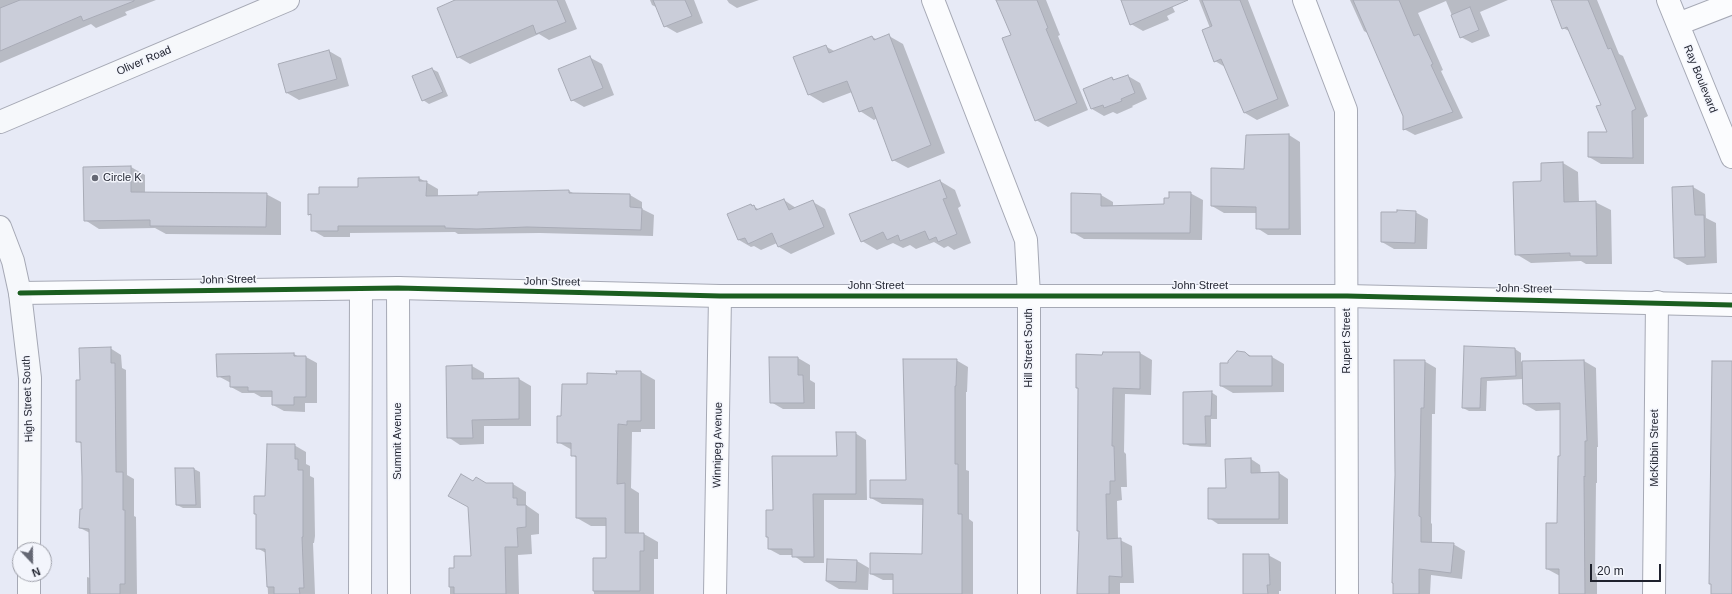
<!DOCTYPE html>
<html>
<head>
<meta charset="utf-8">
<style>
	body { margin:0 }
	#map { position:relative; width:1732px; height:594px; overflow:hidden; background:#e7eaf6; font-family:Helvetica,sans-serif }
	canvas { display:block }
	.north { position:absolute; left:12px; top:542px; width:40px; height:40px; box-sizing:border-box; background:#f3f5fc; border:1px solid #9ea0a9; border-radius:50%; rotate:158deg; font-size:11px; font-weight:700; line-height:16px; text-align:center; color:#1e212d }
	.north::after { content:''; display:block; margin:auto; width:14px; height:18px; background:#646773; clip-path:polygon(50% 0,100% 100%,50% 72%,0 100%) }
	.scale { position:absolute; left:1590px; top:564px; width:71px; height:18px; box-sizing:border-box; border:2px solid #1e212d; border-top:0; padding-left:5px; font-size:12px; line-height:14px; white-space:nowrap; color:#1e212d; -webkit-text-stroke:3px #f3f5fc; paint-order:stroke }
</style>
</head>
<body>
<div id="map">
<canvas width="1732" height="594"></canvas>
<div class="north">N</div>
<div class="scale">20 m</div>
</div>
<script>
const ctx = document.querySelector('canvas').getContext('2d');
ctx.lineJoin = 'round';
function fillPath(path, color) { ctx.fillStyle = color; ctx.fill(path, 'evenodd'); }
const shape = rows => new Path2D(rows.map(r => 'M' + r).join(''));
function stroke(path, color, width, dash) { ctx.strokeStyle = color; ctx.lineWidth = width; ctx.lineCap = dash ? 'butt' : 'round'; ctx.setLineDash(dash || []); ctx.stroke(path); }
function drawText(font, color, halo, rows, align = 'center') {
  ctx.font = font + ' Helvetica,sans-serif'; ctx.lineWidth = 3; ctx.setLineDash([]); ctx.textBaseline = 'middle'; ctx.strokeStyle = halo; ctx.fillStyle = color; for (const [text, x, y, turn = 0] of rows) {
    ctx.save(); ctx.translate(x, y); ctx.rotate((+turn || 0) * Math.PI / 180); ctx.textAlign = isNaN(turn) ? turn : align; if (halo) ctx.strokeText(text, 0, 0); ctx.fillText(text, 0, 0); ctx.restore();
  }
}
const shadow = shape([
	[0,0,156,0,125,12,127,15,96,28,91,24,0,63],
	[458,0,565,0,577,29,549,40,539,34,470,64,458,57],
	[650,0,694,0,703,23,677,33,665,26,658,8,652,5],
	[727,0,759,0,737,8,729,3],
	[998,0,1046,0,1060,35,1058,36,1088,110,1048,127,1036,120,1012,35],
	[1122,0,1169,0,1175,12,1167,16,1169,20,1143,31,1131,24],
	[1199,0,1248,0,1289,106,1257,120,1245,113,1225,67,1215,61,1210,28],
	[1350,0,1508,0,1480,12,1490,36,1472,43,1461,37,1446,1,1418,13,1443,70,1441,71,1463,118,1415,135,1404,129,1404,115,1393,94,1395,93,1369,34,1364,31],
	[1552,0,1597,0,1619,54,1623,56,1648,116,1644,118,1644,164,1601,164,1589,157,1608,133,1602,105,1571,32,1563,28],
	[889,36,903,44,945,153,908,168,893,160,877,118,874,120,860,111,852,92,823,103,808,94,825,46,836,52,872,37,878,40],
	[329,51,341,58,349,86,299,100,287,93],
	[589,57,602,64,614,95,584,107,572,100],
	[432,69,438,72,448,96,429,104,423,100],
	[1128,76,1140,83,1147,99,1132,106,1133,107,1117,114,1113,112,1104,116,1092,109,1084,89,1112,78,1116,80],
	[1289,135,1300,142,1301,235,1268,235,1257,228,1257,213,1224,213,1212,206,1245,170],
	[1563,163,1578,172,1579,202,1595,202,1611,210,1612,264,1586,264,1581,261,1531,263,1516,254,1542,182],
	[131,167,145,175,145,193,266,194,281,202,281,235,166,234,155,228,99,229,85,220],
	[419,178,438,189,438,197,479,196,479,193,569,191,575,194,630,195,642,202,642,209,654,215,653,236,540,233,458,234,455,232,350,233,350,237,324,237,312,230,312,216,309,214,320,195],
	[940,181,955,190,961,206,958,208,971,243,954,250,948,246,944,248,934,242,916,249,910,245,903,248,893,243,877,250,862,241],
	[1693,187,1705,194,1706,218,1716,223,1717,263,1687,265,1675,258,1673,188],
	[1190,193,1203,200,1202,240,1084,239,1072,232,1101,195,1113,202,1113,207,1165,205],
	[784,200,796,208,813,202,825,209,835,234,791,254,779,247,777,243,761,250,754,246,751,247,739,240,729,214,751,205,760,210],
	[1415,212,1428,219,1427,249,1394,249,1382,242],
	[1465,347,1515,349,1521,353,1521,362,1584,361,1596,368,1598,447,1597,447,1597,483,1596,483,1595,573,1597,574,1597,594,1560,594,1560,576,1547,569,1558,524,1561,457,1561,410,1536,411,1524,404,1523,379,1487,381,1486,411,1469,411,1463,408],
	[110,348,121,355,122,368,126,370,127,475,134,479,134,516,136,517,137,594,87,594,87,577,90,578,90,533,80,528,83,510,82,444,77,441,81,381],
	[1245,352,1252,357,1272,357,1284,364,1284,392,1233,393,1221,386,1229,364],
	[1104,353,1140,353,1152,360,1151,395,1125,394,1124,452,1126,454,1127,487,1121,487,1122,500,1117,501,1118,539,1132,546,1134,583,1120,583,1120,594,1078,594,1080,531,1078,530],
	[294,354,299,357,306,357,317,363,317,403,305,403,305,412,284,411,273,405,273,397,261,397,254,393,242,393,231,387,231,383,218,376],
	[798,358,810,365,810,380,815,383,815,409,783,409,771,402],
	[956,360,968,367,967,392,966,392,966,470,969,471,969,519,973,522,973,594,894,594,894,580,883,580,871,574,923,555,924,505,882,504,871,498,907,482],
	[1424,361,1436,368,1435,414,1432,414,1431,523,1432,524,1432,543,1453,544,1465,551,1462,579,1431,575,1430,594,1395,594],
	[472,366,484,373,484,380,519,379,531,386,531,426,484,426,484,444,460,445,448,437],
	[618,372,641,372,655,380,655,429,641,429,641,432,632,432,631,488,639,493,639,534,644,534,658,542,658,559,654,559,654,594,594,594,594,559,607,559,607,526,591,526,577,518,577,458,572,455,572,450,558,442,562,417,588,385,618,375],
	[1211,392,1217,396,1217,419,1211,419,1211,447,1190,446,1184,443],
	[855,433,866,440,867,500,824,500,824,563,804,563,793,555,780,555,769,549,769,538,767,537,774,511,838,457],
	[294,445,306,452,306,464,310,466,310,476,314,478,315,536,314,543,313,543,315,594,268,594,266,553,257,548,266,497],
	[1251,459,1260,465,1261,474,1279,473,1288,479,1288,524,1218,524,1209,518,1227,489],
	[194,469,200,472,201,508,183,508,177,505],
	[473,482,487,484,513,484,526,492,526,505,539,514,539,534,531,535,532,554,518,555,519,594,450,594,450,569,455,569,472,557],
	[1268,555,1281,562,1281,591,1279,591,1279,594,1244,594],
	[828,560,857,561,869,568,868,590,839,589,827,582]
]);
const building = shape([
	[20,0,134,0,134,1,83,21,81,16,0,51,0,8,20,0],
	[455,0,557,0,566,22,536,34,533,25,457,58,437,8,455,0],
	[653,0,685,0,692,16,664,27,653,0],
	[996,0,1037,0,1048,28,1046,29,1077,103,1035,121,1002,38,1011,35,996,0],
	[1121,0,1188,0,1130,25,1121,0],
	[1202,0,1240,0,1278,99,1244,113,1221,59,1214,62,1202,30,1212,26,1202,0],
	[1353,0,1399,0,1414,36,1419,34,1433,64,1431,65,1453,112,1403,130,1403,116,1353,0],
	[1551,0,1588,0,1608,49,1611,48,1636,109,1632,111,1633,158,1588,157,1588,132,1607,132,1596,106,1601,105,1567,27,1562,29,1551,0],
	[1470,7,1479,30,1460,38,1451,15,1470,7],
	[889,34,931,145,892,161,872,107,859,112,847,81,808,95,793,57,826,45,829,53,872,36,874,40,889,34],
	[329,50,337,79,286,93,278,64,329,50],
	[590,56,603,88,571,101,558,69,590,56],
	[432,68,443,92,422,101,412,76,432,68],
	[1128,75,1135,93,1121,99,1122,101,1104,108,1103,105,1091,109,1083,89,1112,77,1113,80,1128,75],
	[1289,134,1289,229,1256,229,1256,207,1211,206,1211,168,1244,169,1246,135,1289,134],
	[1563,162,1564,202,1596,201,1597,256,1570,256,1570,253,1515,255,1513,182,1541,181,1541,163,1563,162],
	[131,166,131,192,267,193,266,227,150,226,150,220,84,221,83,167,131,166],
	[419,177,419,181,427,181,426,196,478,195,478,192,569,190,569,193,630,194,630,207,642,208,641,230,527,227,477,229,445,228,445,226,338,226,338,231,311,231,311,214,308,215,308,194,319,194,319,187,358,187,358,178,419,177],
	[940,180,947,198,943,199,957,234,938,242,936,237,929,240,925,231,900,241,898,235,887,240,883,232,861,242,849,214,940,180],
	[1693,186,1695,215,1704,215,1705,257,1674,258,1672,187,1693,186],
	[1169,192,1191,192,1190,233,1071,233,1071,193,1101,194,1101,206,1106,206,1164,204,1164,198,1169,198,1169,192],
	[784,199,789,210,813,200,824,227,778,247,772,233,748,244,745,238,738,240,727,214,751,204,752,206,754,205,756,210,784,199],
	[1397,210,1416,211,1415,243,1381,242,1381,212,1397,212,1397,210],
	[1464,346,1515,348,1516,376,1481,378,1480,408,1462,408,1464,346],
	[111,347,111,363,115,363,116,472,123,472,123,510,125,510,125,584,120,584,120,594,90,594,89,529,79,528,80,509,82,509,82,477,81,442,76,442,76,380,80,380,79,348,111,347],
	[1237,351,1245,352,1249,356,1272,356,1272,386,1220,386,1220,363,1228,363,1228,361,1237,351],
	[1103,352,1140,352,1140,389,1113,388,1112,446,1114,446,1115,481,1110,481,1110,494,1106,494,1107,539,1121,538,1122,577,1109,576,1109,594,1077,594,1079,531,1077,531,1078,388,1076,388,1076,354,1102,355,1103,352],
	[294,353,294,356,306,356,306,397,294,397,294,405,272,405,272,391,248,391,248,387,230,387,230,376,217,377,216,354,294,353],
	[769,357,798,357,798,375,803,375,804,403,770,403,769,357],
	[903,359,957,359,956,386,955,386,955,464,958,464,958,514,962,514,962,594,893,594,893,574,870,574,870,553,922,554,923,499,870,498,870,480,906,480,903,359],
	[1394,360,1425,360,1424,408,1421,408,1419,516,1421,517,1421,542,1454,543,1451,573,1419,569,1419,594,1393,594,1393,583,1392,583,1395,475,1394,360],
	[1584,360,1587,441,1585,441,1585,477,1584,476,1585,594,1559,594,1559,569,1546,569,1546,523,1557,523,1558,456,1560,456,1560,403,1523,404,1522,361,1584,360],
	[1712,361,1732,361,1732,594,1711,594,1711,584,1709,584,1712,361],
	[472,365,472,379,519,378,519,419,472,420,473,438,447,438,446,366,472,365],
	[616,371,641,371,641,421,627,421,627,425,618,424,617,484,625,483,625,533,644,533,644,551,640,551,640,591,593,591,593,558,606,558,606,518,576,518,576,456,571,456,571,443,557,443,557,416,561,416,562,384,587,384,587,373,617,374,616,371],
	[1212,391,1211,416,1205,416,1206,444,1183,444,1183,392,1212,391],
	[836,432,856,432,856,494,813,494,814,557,792,557,792,549,768,549,768,537,766,537,766,510,773,510,772,456,837,456,836,432],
	[267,444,295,444,295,459,298,459,298,470,303,470,303,537,302,537,304,588,299,588,300,594,274,594,274,587,267,587,265,549,256,549,256,514,254,514,254,496,265,496,267,444],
	[1251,458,1251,473,1279,472,1279,519,1208,519,1208,488,1226,488,1225,459,1251,458],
	[175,468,194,468,196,505,176,505,175,468],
	[461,474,473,481,476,477,486,483,513,483,513,498,517,498,517,505,526,505,526,527,517,528,518,547,505,547,506,594,454,594,454,587,449,587,449,568,454,568,454,556,471,556,468,507,448,496,461,474],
	[1243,554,1269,554,1270,585,1267,585,1268,594,1243,594,1243,554],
	[827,559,857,560,856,582,826,581,827,559]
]);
const minor = shape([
	[933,0,1026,240,1029,296,1029,594],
	[1304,0,1346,110,1347,594],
	[1668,0,1732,157],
	[1678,24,1732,3],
	[398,288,399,594],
	[360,594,361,289],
	[715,594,720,296],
	[1654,594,1657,302]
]);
const tertiary = shape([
	[20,293,398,288,720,296,1347,296,1732,305]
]);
const secondary = shape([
	[0,122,288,0],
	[0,227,13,261,20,293,30,378,29,550],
	[29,594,29,574]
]);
const cycleway = shape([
	[20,293,398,288,720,296,1347,296,1732,305]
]);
const markers = [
	[95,178,4,"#646773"]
];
const streetNames = [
	["Oliver Road",144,61,-23],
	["Ray Boulevard",1700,79,68],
	["John Street",228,280,-1],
	["John Street",552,282,1],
	["John Street",876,286],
	["John Street",1200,286],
	["John Street",1524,289,1],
	["Rupert Street",1347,341,-90],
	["Hill Street South",1029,348,-90],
	["High Street South",28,399,-92],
	["Summit Avenue",398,441,-90],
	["Winnipeg Avenue",718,445,-89],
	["McKibbin Street",1655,448,-90]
];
const poiNames = [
	["Circle K",103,178]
];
fillPath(shadow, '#0003');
fillPath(building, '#cacdd9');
stroke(building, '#a8abb6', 1);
stroke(minor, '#a6a9b5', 24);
stroke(tertiary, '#a6a9b5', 24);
stroke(secondary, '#a6a9b5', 24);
stroke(minor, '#fbfcfe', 22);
stroke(tertiary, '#fbfcfe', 22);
stroke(secondary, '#f6f8fb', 22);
stroke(cycleway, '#1b5e20', 5);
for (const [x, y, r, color] of markers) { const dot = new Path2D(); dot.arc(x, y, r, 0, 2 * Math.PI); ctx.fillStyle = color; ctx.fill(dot); stroke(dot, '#f3f5fc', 1.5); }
drawText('11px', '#1e212d', '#f3f5fc', streetNames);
drawText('11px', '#1e212d', '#f3f5fc', poiNames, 'left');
</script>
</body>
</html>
